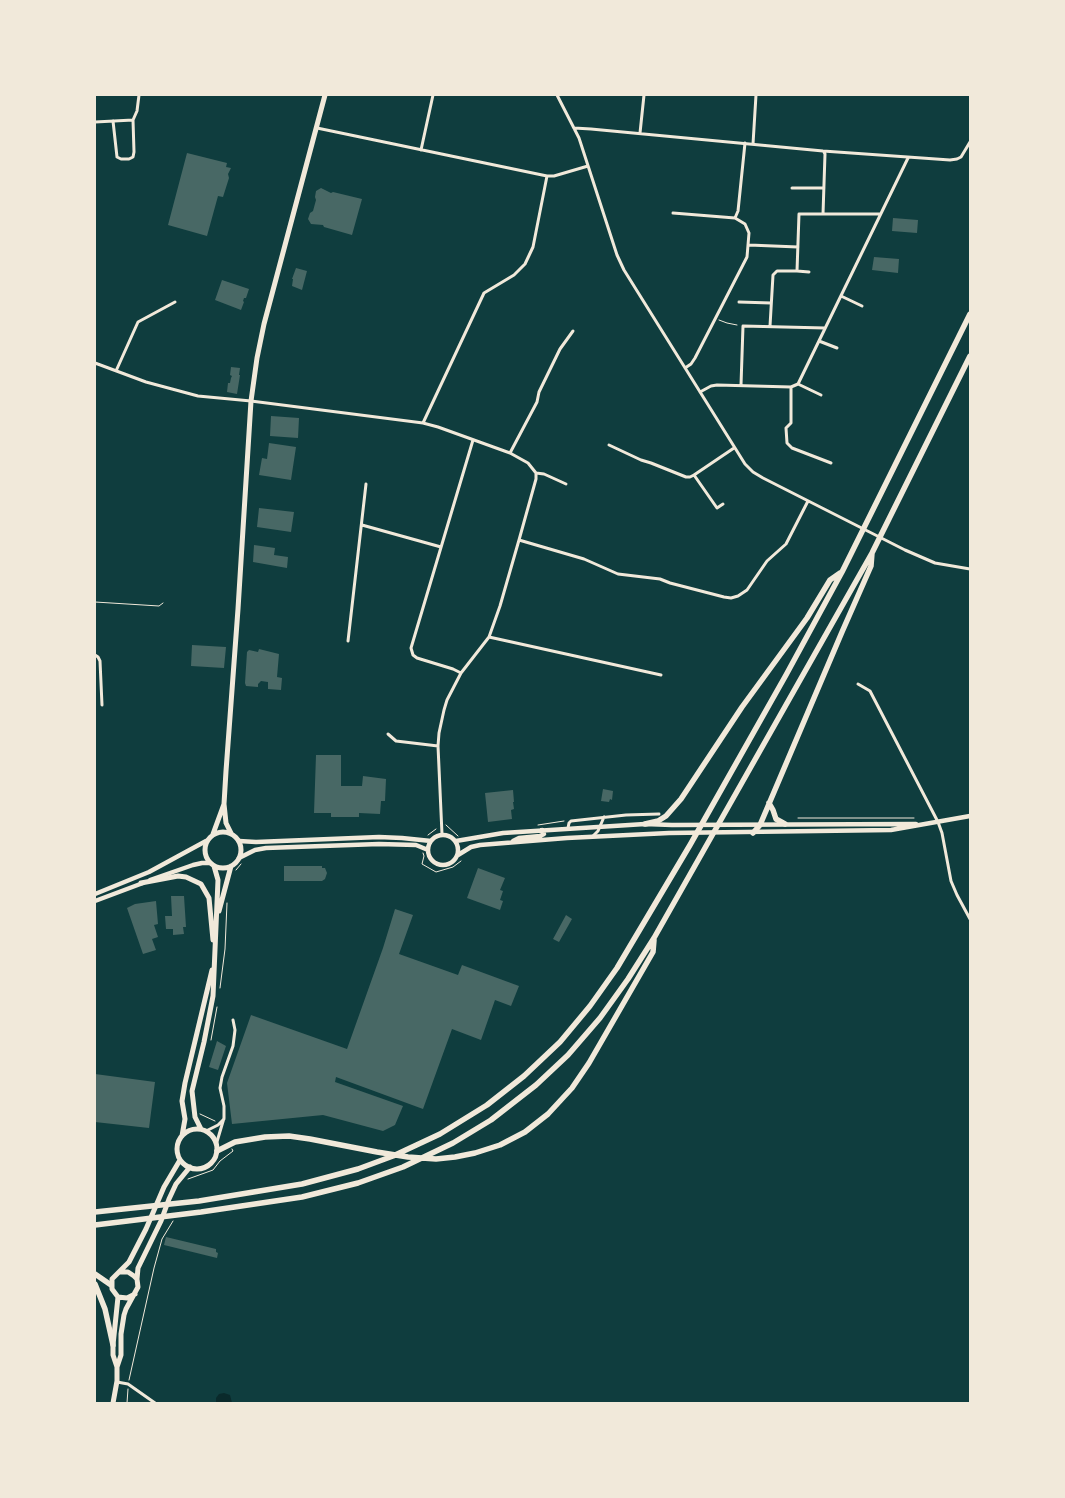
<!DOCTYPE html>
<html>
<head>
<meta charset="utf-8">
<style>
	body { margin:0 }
	#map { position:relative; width:1065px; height:1498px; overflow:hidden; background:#0f3d3e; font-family:Helvetica,sans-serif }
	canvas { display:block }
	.frame { position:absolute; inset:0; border:96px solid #f1e9da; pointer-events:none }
</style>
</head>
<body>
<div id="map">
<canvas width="1065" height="1498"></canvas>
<div class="frame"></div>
</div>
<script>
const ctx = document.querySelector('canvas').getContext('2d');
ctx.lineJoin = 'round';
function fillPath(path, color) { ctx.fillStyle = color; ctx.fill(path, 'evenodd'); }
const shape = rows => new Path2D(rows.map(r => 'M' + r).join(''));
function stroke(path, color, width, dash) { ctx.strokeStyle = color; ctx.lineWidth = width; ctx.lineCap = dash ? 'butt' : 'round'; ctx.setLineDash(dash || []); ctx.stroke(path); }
const water = shape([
	[224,1393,230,1395,232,1403,216,1403,216,1398,219,1394]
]);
const building = shape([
	[187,153,227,163,226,167,231,168,228,174,229,178,223,197,218,196,207,236,168,225],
	[321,188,331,193,333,192,362,199,352,235,324,227,323,225,311,224,308,219,310,213,313,211,316,200,315,197,316,191],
	[893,218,918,220,917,233,892,231],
	[874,257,899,259,898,273,872,270],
	[296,268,307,271,302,290,292,286,293,279,292,279],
	[222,280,249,289,246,298,244,298,243,301,244,302,241,310,215,300],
	[231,367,240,368,239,375,240,375,237,394,227,392,228,383,230,383,231,378,232,376,230,375],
	[271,416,299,418,298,438,270,436],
	[269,443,296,447,291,480,259,475,262,458,267,459],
	[259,508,294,512,291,532,257,527],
	[254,545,275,548,274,555,288,557,287,568,253,562],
	[192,645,226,647,224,668,191,666],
	[259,649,279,654,277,677,282,678,281,690,268,689,268,682,261,681,258,684,258,687,246,686,245,683,247,652,249,650,258,652],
	[316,755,341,755,341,786,362,786,363,776,386,779,385,801,381,801,380,814,359,813,359,817,331,817,331,813,314,813],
	[603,789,613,791,612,800,610,799,609,802,601,801],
	[513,790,514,802,513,802,514,809,511,810,512,819,488,822,485,793],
	[284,866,322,866,322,868,325,868,327,873,325,879,322,881,284,881],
	[478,868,505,878,500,890,503,891,500,900,503,901,500,910,467,898],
	[171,896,184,896,186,927,183,927,184,934,173,935,173,929,166,929,165,916,172,916],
	[156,901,158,924,154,925,158,937,152,939,156,950,143,954,127,908,135,904],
	[395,909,413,915,399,954,458,975,462,965,519,986,511,1006,495,1000,481,1040,452,1029,423,1109,336,1077,335,1082,403,1106,395,1125,383,1131,323,1115,232,1124,227,1083,251,1015,347,1049,383,948],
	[566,915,572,919,559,942,553,939],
	[217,1041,226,1046,218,1070,209,1067],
	[95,1074,155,1082,149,1128,95,1122],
	[166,1237,216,1249,216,1252,218,1253,217,1258,164,1245]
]);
const path = shape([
	[719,320,727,323,737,325],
	[95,602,159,606,163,603],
	[798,818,914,818],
	[446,825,458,836],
	[538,825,564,821],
	[428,835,436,829],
	[423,853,424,856,422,864,436,872,453,867,461,861],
	[236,870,241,864],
	[220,988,225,949,227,903],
	[211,1040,217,1007],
	[200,1114,215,1121],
	[188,1179,213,1170,220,1161,233,1151,232,1149],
	[129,1380,154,1268,162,1239,173,1221],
	[127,1403,128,1389]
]);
const minor = shape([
	[557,95,579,138,617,255,624,270,745,464,753,472,763,478,905,550,935,563,970,569],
	[113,121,117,157,121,159,129,159,133,157,134,152,133,120],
	[95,122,133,120,137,111,139,95],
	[317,128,547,176,554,176,588,166],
	[574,128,591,129,823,151,950,160,957,159,961,157,970,142],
	[640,133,644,95],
	[753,144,756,95],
	[421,150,433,95],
	[792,188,824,188],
	[673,213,735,218,745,224,749,233,747,257,695,358,691,364,685,368],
	[823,214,825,154,824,152],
	[735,218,738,211,745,143],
	[749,245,798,247],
	[797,271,809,272],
	[841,296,862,306],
	[739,302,771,303],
	[770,326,773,275,777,271,797,271,799,214,880,214],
	[819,341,837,348],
	[95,363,146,382,198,396,251,401,423,423,438,427,510,453,528,463,536,473],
	[116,371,138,322,175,302],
	[798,384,821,395],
	[741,385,743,326,825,328],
	[791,387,791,423,786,428,787,443,792,448,831,463],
	[700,392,711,386,717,385,791,387,798,384,908,158],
	[423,423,484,293,514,275,525,264,533,247,547,176],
	[609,445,641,460,651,463,686,477,690,477,694,475,734,448],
	[510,453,537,402,539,392,560,349,573,331],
	[536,473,544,474,566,484],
	[694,475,717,508,723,504],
	[362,525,441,547],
	[519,540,584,559,618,574,660,579,670,583,724,597,731,598,738,596,747,590,767,561,786,544,808,501],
	[489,637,661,675],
	[348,641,366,484],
	[95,655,98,657,100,661,102,705],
	[461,673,453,669,417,658,413,655,411,648,473,440],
	[858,684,870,691,938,822,942,833,951,881,957,895,970,919],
	[388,734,396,741,438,746],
	[568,828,569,823,571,821,626,815,659,814],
	[442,834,438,746,439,733,444,710,447,700,461,673,489,637,500,606,519,540,536,479,536,473],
	[593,836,598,831,604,817],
	[206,1131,218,1125,224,1119],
	[216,1145,224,1118,224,1106,220,1088,222,1077,233,1046,235,1030,233,1020],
	[117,1382,128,1384,155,1403]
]);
const secondary = shape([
	'428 850a15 15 0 1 1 30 0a15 15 0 1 1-30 0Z',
	[239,841,256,842,379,837,402,838,431,841],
	[456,841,503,833,645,824,672,825,916,824],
	[513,841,519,838,540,836,544,834,542,830],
	[458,855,471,847,480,845,567,838,669,833,891,830,970,816],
	[239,858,255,850,266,848,379,844,416,845,428,850],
	[150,880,193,865,202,863,210,863],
	[95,894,149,872,206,841],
	[95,901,143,883]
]);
const primary = shape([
	'205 850a18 18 0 1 1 36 0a18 18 0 1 1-36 0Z',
	[231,833,226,823,224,804,226,771,238,609,251,401,257,358,264,324,325,95],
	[213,834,224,804],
	[141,883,178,876,186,877,201,884,209,898,213,940],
	[219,911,231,866],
	[201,1129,195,1117,192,1091,204,1042,213,996,218,880,214,866],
	'177 1149a20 20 0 1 1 40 0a20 20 0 1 1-40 0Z',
	[182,1136,185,1119,182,1101,185,1083,212,970],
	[137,1279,138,1268,161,1221,169,1199,176,1184,190,1167],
	[135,1294,127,1298,118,1297,112,1289,112,1279,129,1262,146,1229,164,1187,180,1160],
	[117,1367,121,1355,121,1334,124,1315,126,1309,138,1287,137,1279,134,1276,128,1272,120,1272],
	[113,1403,117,1381,117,1367,113,1355,113,1345,118,1297]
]);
const motorway = shape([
	[769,803,773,810,776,819,785,824],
	[645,824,658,821,666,816,681,799,742,707,807,618,830,580,840,573],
	[753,833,760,825,842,632,871,566,872,553],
	[217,1151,235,1142,265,1137,289,1136,310,1139,377,1152,408,1157,436,1159,455,1157,475,1153,500,1145,525,1132,548,1114,572,1088,589,1063,653,952,654,940],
	[95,1212,199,1201,302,1184,358,1169,393,1156,440,1134,487,1105,524,1076,560,1042,590,1006,617,968,690,845,786,675,842,572,970,314],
	[95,1225,201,1212,302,1197,358,1183,403,1167,453,1143,491,1120,536,1085,568,1055,600,1018,628,979,654,938,872,553,970,356],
	[95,1274,111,1285],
	[95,1284,105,1309,113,1345]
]);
fillPath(water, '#0a2a2b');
fillPath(building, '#486865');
stroke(path, '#f1e9da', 1);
stroke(minor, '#f1e9da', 3);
stroke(secondary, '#f1e9da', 4.5);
stroke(primary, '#f1e9da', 5);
stroke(motorway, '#f1e9da', 5.5);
</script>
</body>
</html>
